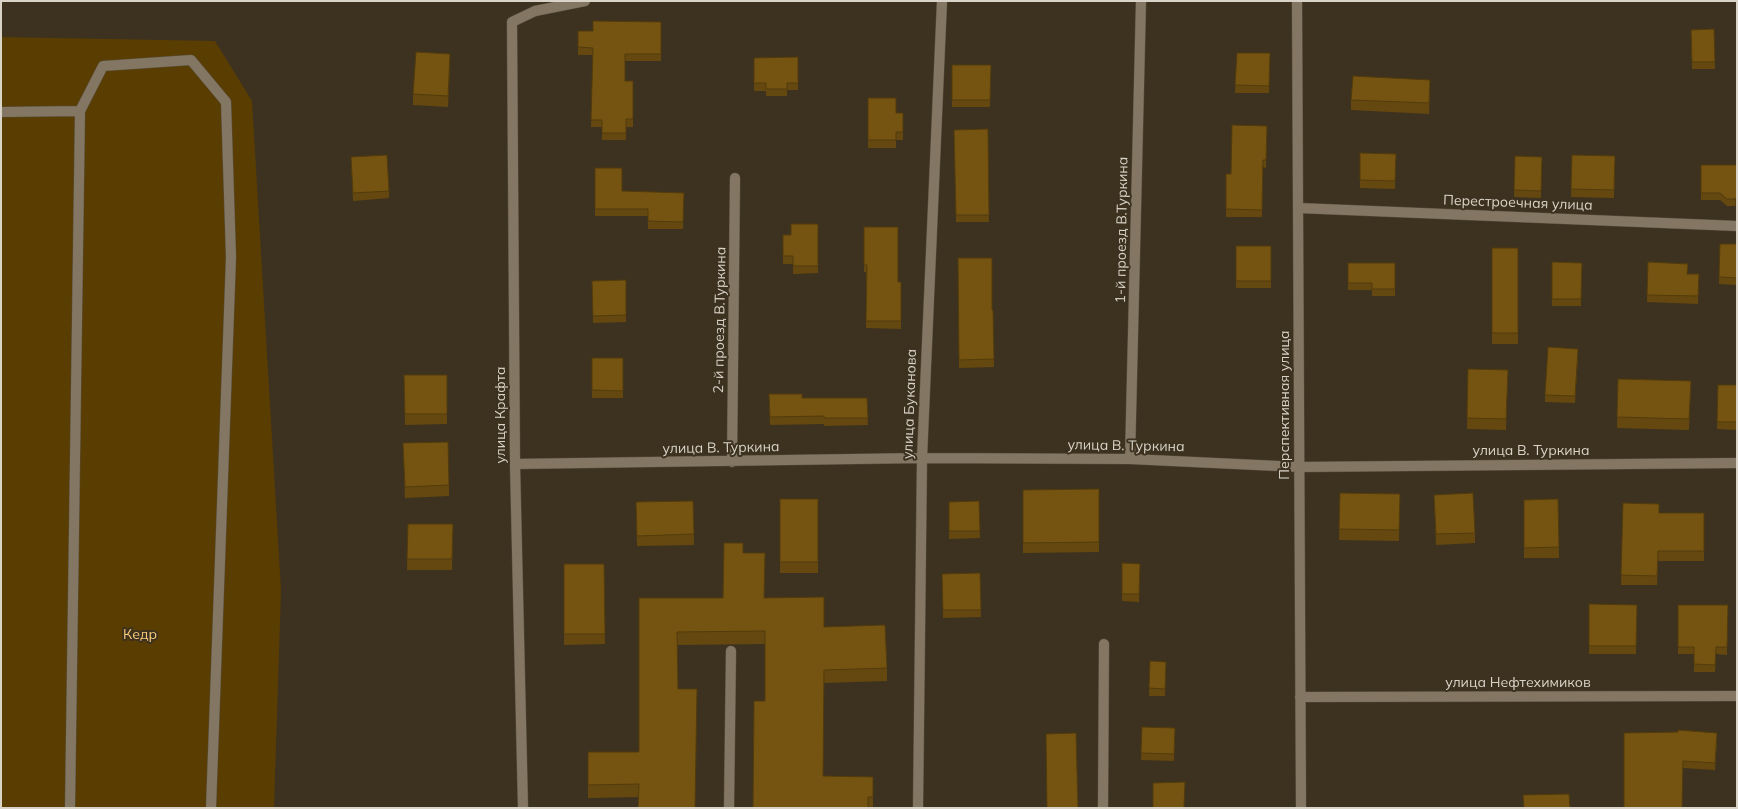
<!DOCTYPE html>
<html>
<head>
<meta charset="utf-8">
<style>
	body { margin:0 }
	#map { position:relative; width:1738px; height:809px; overflow:hidden; background:#3d3220; font-family:Mulish,sans-serif }
	canvas { display:block }
	.frame { position:absolute; inset:0; border:2px solid #d9d3c8; pointer-events:none }
</style>
</head>
<body>
<div id="map">
<canvas width="1738" height="809"></canvas>
<div class="frame"></div>
</div>
<script>
const ctx = document.querySelector('canvas').getContext('2d');
ctx.lineJoin = 'round';
function fillPath(path, color) { ctx.fillStyle = color; ctx.fill(path, 'evenodd'); }
const shape = rows => new Path2D(rows.map(r => 'M' + r).join(''));
function stroke(path, color, width, dash) { ctx.strokeStyle = color; ctx.lineWidth = width; ctx.lineCap = dash ? 'butt' : 'round'; ctx.setLineDash(dash || []); ctx.stroke(path); }
function drawText(font, color, halo, rows, align = 'center') {
  ctx.font = font + ' Mulish,sans-serif'; ctx.lineWidth = 4; ctx.setLineDash([]); ctx.textBaseline = 'middle'; ctx.strokeStyle = halo; ctx.fillStyle = color; for (const [text, x, y, turn = 0] of rows) {
    ctx.save(); ctx.translate(x, y); ctx.rotate((+turn || 0) * Math.PI / 180); ctx.textAlign = isNaN(turn) ? turn : align; if (halo) ctx.strokeText(text, 0, 0); ctx.fillText(text, 0, 0); ctx.restore();
  }
}
const green = shape([
	[1,37,215,41,252,101,281,590,274,808,1,808]
]);
const lane = shape([
	[1,112,80,111,103,66,191,60,226,102,231,257,211,808],
	[70,808,80,111]
]);
const street = shape([
	[1297,1,1301,808],
	[1298,208,1737,226],
	[1130,459,1141,1],
	[732,462,735,178],
	[515,464,922,458,1130,459,1299,467,1737,463],
	[1300,697,1737,696],
	[523,808,515,464,512,22,535,11,585,1],
	[729,808,731,651],
	[918,808,922,458,942,1],
	[1103,808,1104,644]
]);
const wall = shape([
	[661,22,661,61,625,61,625,81,633,81,633,127,626,127,626,140,602,140,602,127,591,127,593,55,578,55,578,31,593,31],
	[1714,29,1715,69,1692,69,1691,30],
	[1237,53,1270,53,1269,93,1235,93],
	[798,57,798,90,787,90,787,96,766,96,766,91,754,91,754,58],
	[450,65,448,107,413,105,413,94],
	[952,65,991,65,990,107,952,107],
	[1430,91,1429,114,1351,110,1351,100],
	[868,98,896,113,903,113,903,140,896,140,896,148,868,148],
	[1267,126,1266,168,1263,167,1262,217,1226,217,1226,174,1231,174],
	[988,129,989,222,956,222,954,130],
	[1360,153,1396,154,1395,189,1360,188],
	[1572,155,1615,156,1614,198,1571,197],
	[1515,156,1542,157,1541,198,1514,197],
	[351,157,389,191,389,198,353,201],
	[1701,165,1737,165,1735,206,1727,206,1720,200,1701,200],
	[595,168,622,191,684,193,683,229,648,229,648,216,595,216],
	[818,224,818,273,793,274,793,264,783,264,783,235,791,235],
	[864,227,898,282,901,282,901,329,866,328,866,272,864,272],
	[1720,244,1737,244,1737,285,1719,284],
	[1236,246,1271,246,1271,288,1236,288],
	[1492,248,1518,248,1518,344,1492,344],
	[958,258,992,310,993,310,994,367,959,368],
	[1552,262,1582,263,1581,306,1552,306],
	[1648,262,1688,274,1699,274,1698,304,1647,302],
	[1348,263,1395,263,1395,296,1372,296,1372,290,1348,290],
	[626,280,626,322,593,323,592,281],
	[1578,356,1575,403,1545,402,1545,395],
	[592,358,623,358,623,398,592,398],
	[1468,369,1508,370,1506,430,1467,429],
	[404,375,447,375,447,424,405,425],
	[1618,379,1691,381,1689,430,1617,428],
	[1718,385,1737,385,1737,430,1717,429],
	[769,394,802,398,867,398,868,425,824,426,824,424,770,425],
	[403,443,449,485,449,496,405,498],
	[1099,489,1099,552,1023,553,1023,490],
	[1340,493,1400,494,1399,541,1339,540],
	[1434,495,1475,533,1475,543,1436,545],
	[780,499,818,499,818,573,780,573],
	[1558,499,1559,558,1524,558,1524,500],
	[693,501,694,545,637,546,636,502],
	[979,501,980,538,949,539,949,502],
	[1623,503,1659,513,1704,513,1704,561,1658,561,1657,585,1621,585],
	[408,524,453,524,452,570,407,570],
	[743,553,765,598,824,627,887,668,887,681,824,683,823,776,873,777,873,808,753,808,765,701,765,644,677,645,639,797,588,798,588,752,639,752,639,598,723,598],
	[1122,563,1140,571,1139,602,1122,601],
	[564,564,604,564,605,644,564,645],
	[980,573,981,617,943,618,942,574],
	[1589,604,1637,605,1636,654,1589,654],
	[1678,605,1728,605,1727,655,1716,654,1715,672,1694,672,1694,654,1678,654],
	[1150,661,1166,662,1165,696,1149,696],
	[1142,727,1175,728,1174,761,1141,760],
	[1624,733,1717,740,1715,770,1683,768]
]);
const shadedWall = shape([
	[450,54,450,65,448,107,448,96],
	[1737,197,1737,204,1735,206,1735,199]
]);
const building = shape([
	[593,21,661,22,661,54,625,54,625,81,633,81,633,119,626,119,626,133,602,133,602,120,591,120,593,48,578,47,578,31,593,31,593,21],
	[1714,29,1715,62,1692,62,1691,30,1714,29],
	[416,52,450,54,448,96,413,94,416,52],
	[1237,53,1270,53,1269,86,1235,85,1237,53],
	[798,57,798,83,787,83,787,89,766,89,766,83,754,83,754,58,798,57],
	[952,65,991,65,990,100,952,100,952,65],
	[1353,76,1430,80,1429,103,1351,100,1353,76],
	[868,98,896,98,896,113,903,113,903,132,896,132,896,140,868,140,868,98],
	[1232,125,1267,126,1266,160,1263,160,1262,210,1226,209,1226,174,1231,174,1232,125],
	[988,129,989,215,956,215,954,130,988,129],
	[1360,153,1396,154,1395,181,1360,180,1360,153],
	[387,155,389,191,353,193,351,157,387,155],
	[1572,155,1615,156,1614,190,1571,189,1572,155],
	[1515,156,1542,157,1541,191,1514,190,1515,156],
	[1701,165,1737,165,1737,197,1735,199,1727,199,1720,193,1701,193,1701,165],
	[595,168,622,168,622,191,684,193,683,222,648,221,648,209,595,209,595,168],
	[791,224,818,224,818,266,793,266,793,256,783,256,783,235,791,235,791,224],
	[864,227,898,227,898,282,901,282,901,321,866,321,867,265,864,265,864,227],
	[1720,244,1737,244,1737,278,1719,277,1720,244],
	[1236,246,1271,246,1271,281,1236,281,1236,246],
	[1492,248,1518,248,1518,333,1492,333,1492,248],
	[958,258,992,258,992,310,993,310,994,359,959,360,958,258],
	[1552,262,1582,263,1581,299,1552,299,1552,262],
	[1648,262,1688,264,1687,274,1699,274,1698,296,1647,295,1648,262],
	[1348,263,1395,263,1395,289,1372,289,1372,283,1348,283,1348,263],
	[626,280,626,315,593,316,592,281,626,280],
	[1548,347,1578,349,1575,396,1545,395,1548,347],
	[592,358,623,358,623,391,592,390,592,358],
	[1468,369,1508,370,1506,419,1467,418,1468,369],
	[404,375,447,375,447,414,405,414,404,375],
	[1618,379,1691,381,1689,419,1617,417,1618,379],
	[1718,385,1737,385,1737,422,1717,422,1718,385],
	[769,394,802,394,802,398,867,398,868,418,824,418,824,416,770,417,769,394],
	[448,442,449,485,405,487,403,443,448,442],
	[1099,489,1099,542,1023,543,1023,490,1099,489],
	[1340,493,1400,494,1399,530,1339,529,1340,493],
	[1473,493,1475,533,1436,534,1434,495,1473,493],
	[780,499,818,499,818,562,780,562,780,499],
	[1558,499,1559,547,1524,548,1524,500,1558,499],
	[693,501,694,534,637,536,636,502,693,501],
	[979,501,980,531,949,531,949,502,979,501],
	[1623,503,1659,504,1659,513,1704,513,1704,551,1658,551,1657,576,1621,575,1623,503],
	[408,524,453,524,452,559,407,559,408,524],
	[724,543,743,543,743,553,765,553,764,598,824,597,824,627,885,625,887,668,824,670,823,776,873,777,873,797,868,797,868,808,753,808,754,701,765,701,765,631,677,632,678,689,697,689,695,808,638,808,639,784,588,785,588,752,639,752,639,598,723,598,724,543],
	[1122,563,1140,564,1139,594,1122,594,1122,563],
	[564,564,604,564,605,634,564,634,564,564],
	[980,573,981,610,943,610,942,574,980,573],
	[1589,604,1637,605,1636,646,1589,646,1589,604],
	[1678,605,1728,605,1727,647,1716,647,1715,665,1694,664,1694,647,1678,647,1678,605],
	[1150,661,1166,662,1165,689,1149,688,1150,661],
	[1142,727,1175,728,1174,754,1141,753,1142,727],
	[1678,730,1717,733,1715,763,1683,761,1682,808,1624,808,1624,733,1678,732,1678,730],
	[1076,733,1078,808,1047,808,1046,734,1076,733],
	[1185,782,1184,808,1153,808,1153,783,1185,782],
	[1569,794,1570,808,1524,808,1523,795,1569,794]
]);
const streetNames = [
	["Перестроечная улица",1518,203,2],
	["1-й проезд В.Туркина",1122,230,-89],
	["2-й проезд В.Туркина",720,320,-89],
	["улица Буканова",910,404,-88],
	["Перспективная улица",1285,405,-90],
	["улица Крафта",501,415,-90],
	["улица В. Туркина",1126,446,1],
	["улица В. Туркина",721,448,-1],
	["улица В. Туркина",1531,451],
	["улица Нефтехимиков",1518,683]
];
const parkNames = [
	["Кедр",140,635]
];
fillPath(green, '#5a3d00');
stroke(lane, '#574e3e', 11);
stroke(street, '#574e3e', 11);
stroke(lane, '#837662', 10);
stroke(street, '#837662', 10);
fillPath(wall, '#65480f');
fillPath(shadedWall, '#523b0c');
fillPath(building, '#755411');
stroke(building, '#523b0c', 1);
drawText('14px', '#d9d3c8', '#3d3220', streetNames);
drawText('14px', '#fccc7a', '#3d3220', parkNames);
</script>
</body>
</html>
